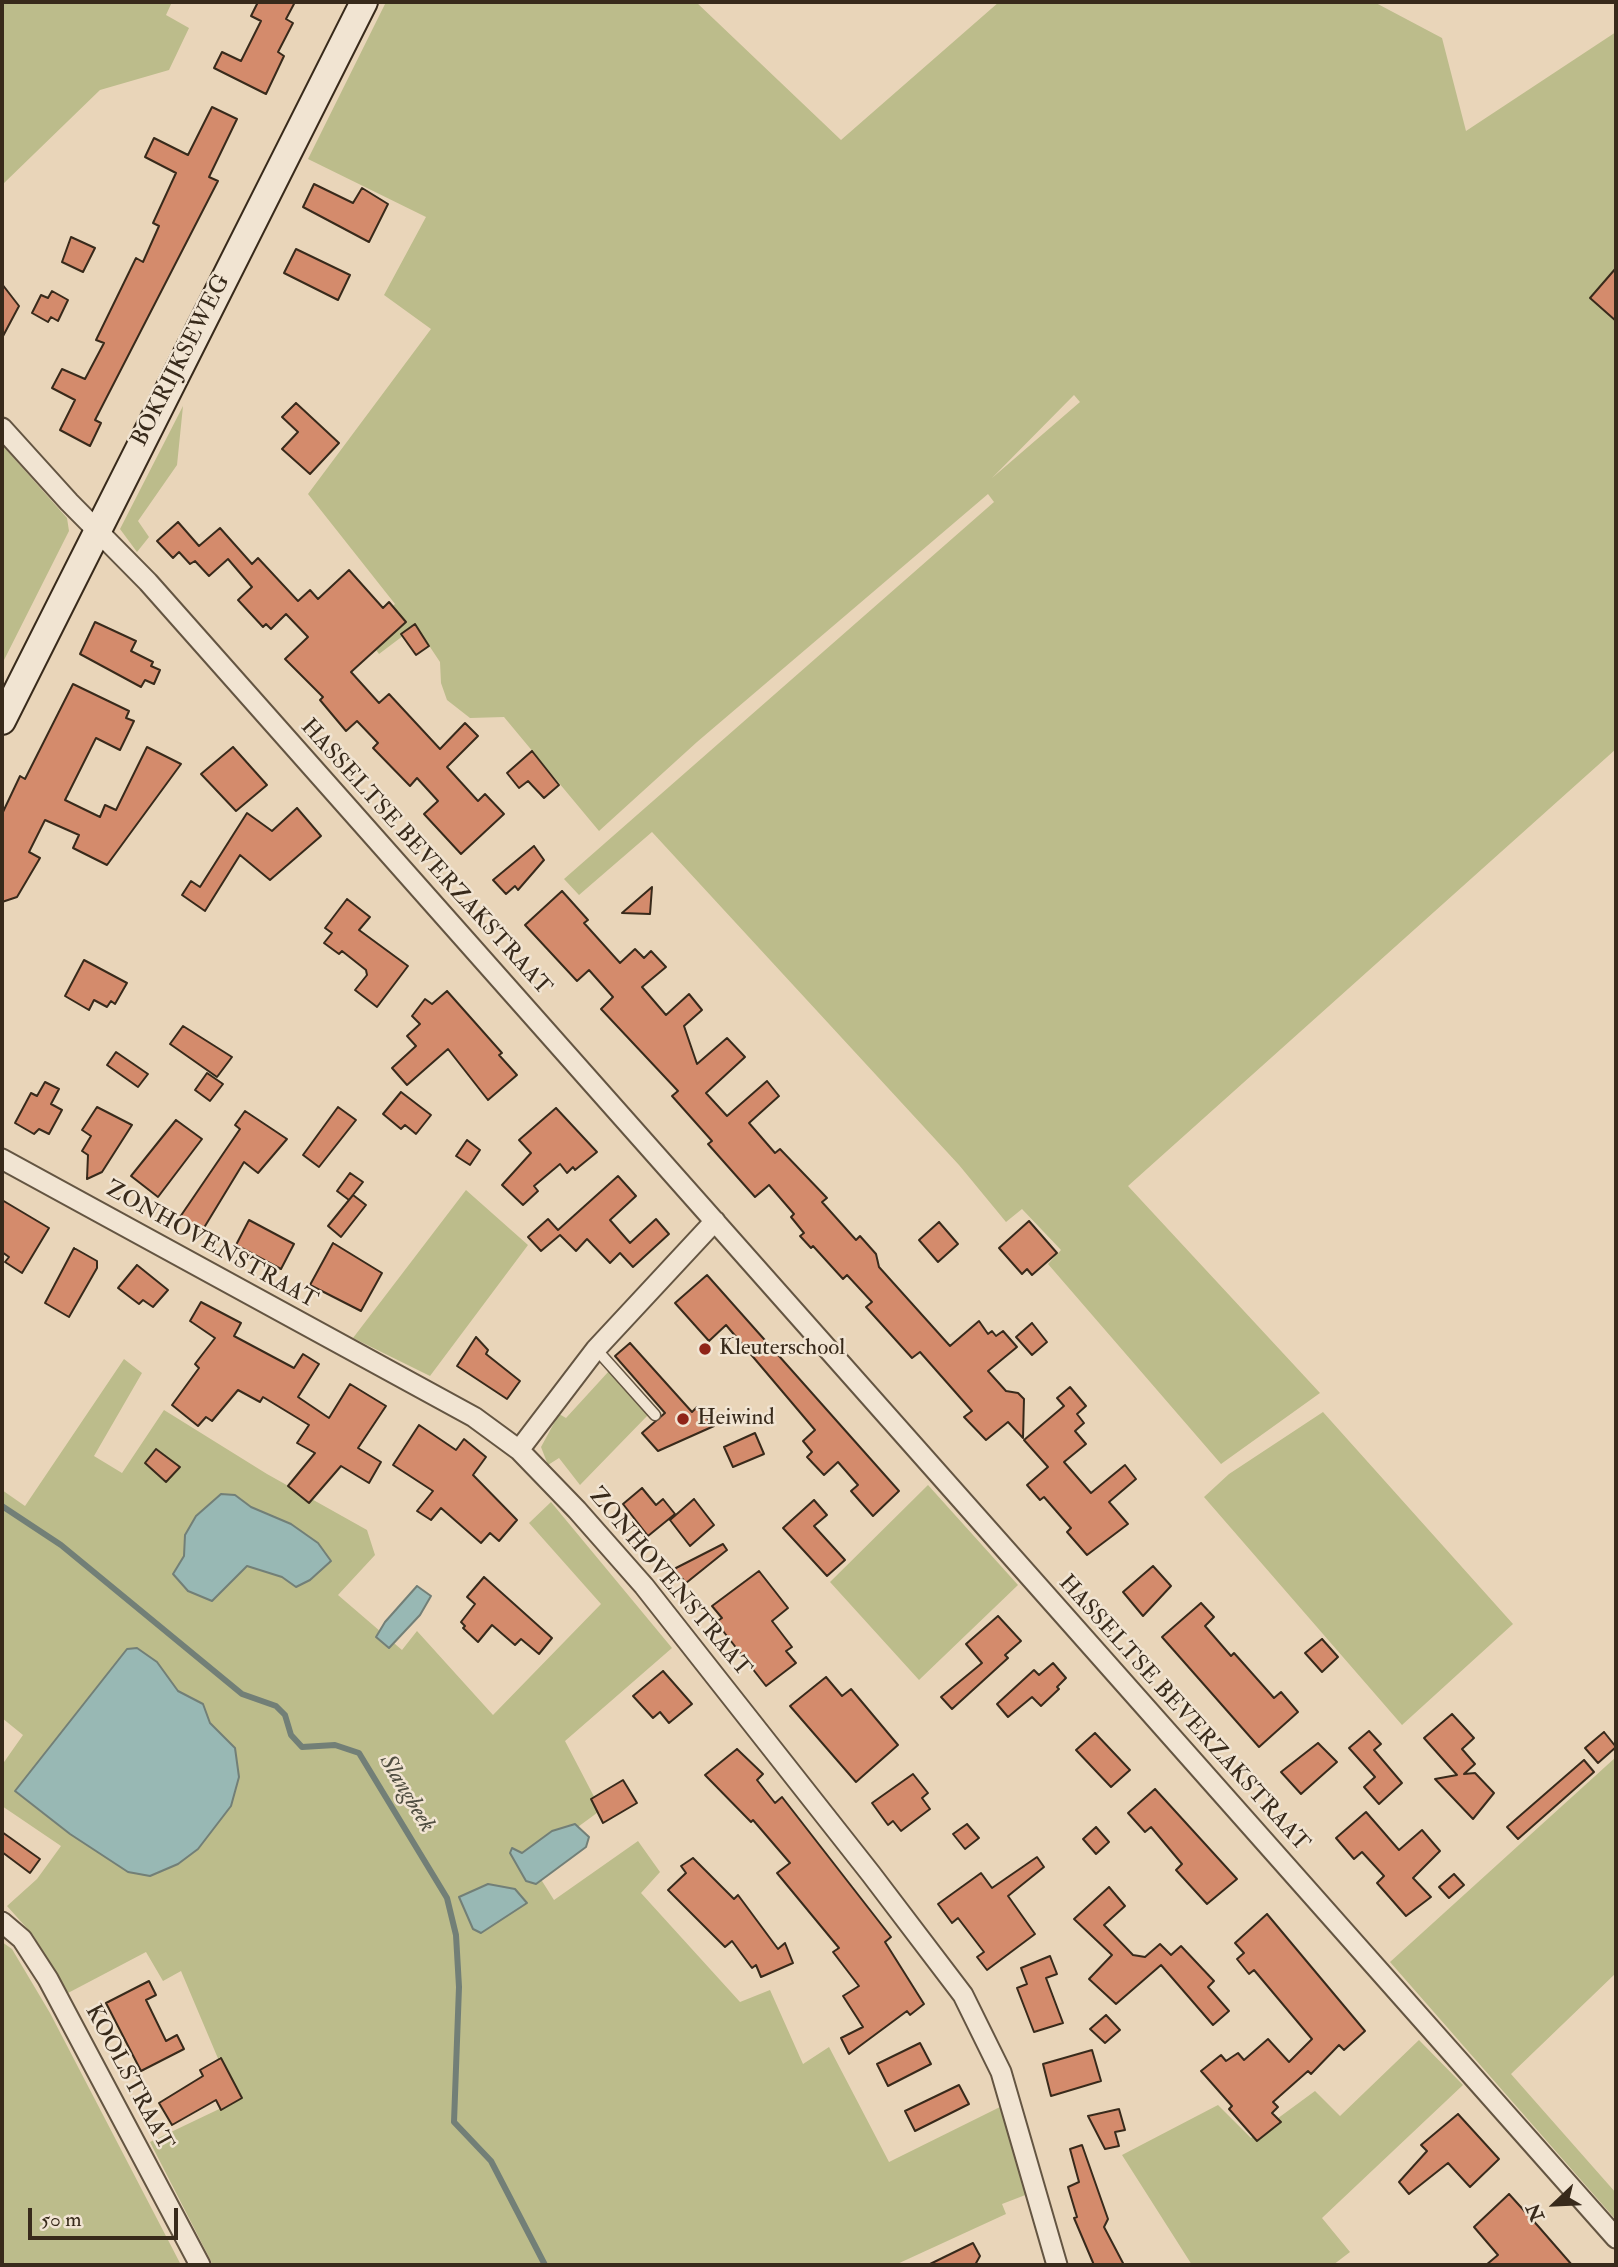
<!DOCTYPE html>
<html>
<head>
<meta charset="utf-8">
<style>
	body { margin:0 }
	#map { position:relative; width:1618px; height:2267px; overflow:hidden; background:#e9d5b9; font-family:"IM FELL Double Pica",serif }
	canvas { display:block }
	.frame { position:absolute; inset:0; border:4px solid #382a1b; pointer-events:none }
	.north { position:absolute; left:1520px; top:2169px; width:70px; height:70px; -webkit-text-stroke:5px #f1e4d2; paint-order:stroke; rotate:247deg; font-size:19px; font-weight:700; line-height:28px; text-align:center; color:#382a1b }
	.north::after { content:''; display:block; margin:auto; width:24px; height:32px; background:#382a1b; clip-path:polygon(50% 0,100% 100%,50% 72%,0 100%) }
	.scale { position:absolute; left:28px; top:2208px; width:150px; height:32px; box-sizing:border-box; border:4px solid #382a1b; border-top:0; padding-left:9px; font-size:21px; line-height:24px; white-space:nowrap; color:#382a1b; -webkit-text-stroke:5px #f1e4d2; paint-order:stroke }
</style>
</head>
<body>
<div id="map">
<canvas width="1618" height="2267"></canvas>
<div class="frame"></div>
<div class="north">N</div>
<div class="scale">50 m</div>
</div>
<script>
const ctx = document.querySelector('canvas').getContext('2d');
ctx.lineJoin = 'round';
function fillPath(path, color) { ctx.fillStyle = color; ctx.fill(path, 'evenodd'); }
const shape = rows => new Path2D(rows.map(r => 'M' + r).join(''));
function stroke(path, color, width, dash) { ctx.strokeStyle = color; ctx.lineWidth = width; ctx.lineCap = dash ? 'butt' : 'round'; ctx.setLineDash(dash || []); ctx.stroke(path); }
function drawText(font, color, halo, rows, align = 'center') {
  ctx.font = font + ' "IM FELL Double Pica",serif'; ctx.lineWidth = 5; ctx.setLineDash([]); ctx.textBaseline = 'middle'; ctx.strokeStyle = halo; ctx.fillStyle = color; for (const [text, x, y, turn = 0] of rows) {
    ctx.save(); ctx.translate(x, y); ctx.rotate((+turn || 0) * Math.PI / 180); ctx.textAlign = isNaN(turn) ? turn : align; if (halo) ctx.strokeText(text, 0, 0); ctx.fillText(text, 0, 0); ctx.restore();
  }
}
const green = shape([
	[2,2,172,2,166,15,189,28,169,70,100,90,2,185],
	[386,2,696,2,841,140,999,2,1374,2,1442,38,1466,131,1616,32,1616,749,1128,1186,1320,1393,1221,1464,1048,1264,1061,1250,1022,1209,1006,1222,959,1165,652,832,579,895,564,879,994,502,988,494,697,742,599,831,504,717,470,718,447,700,441,683,440,662,416,626,379,654,364,633,395,604,308,494,431,329,384,295,426,217,308,159],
	[1074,395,1080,402,992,478],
	[183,406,177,465,138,521,149,537,137,552,120,529],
	[2,445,67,518,69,531,2,664],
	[466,1190,528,1245,430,1376,353,1338],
	[124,1359,142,1373,94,1456,122,1473,164,1410,267,1474,367,1530,375,1555,338,1595,402,1650,417,1631,493,1715,601,1604,529,1523,551,1502,672,1648,565,1741,601,1810,530,1862,554,1900,638,1841,660,1872,641,1893,740,2002,770,1990,803,2064,829,2047,889,2162,1000,2107,1028,2194,1002,2204,1006,2214,895,2265,213,2265,150,2142,236,2101,181,1971,163,1981,146,1952,68,1993,33,1935,7,1906,37,1879,61,1846,2,1806,2,1765,23,1735,2,1718,2,1490,25,1506],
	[221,1494,235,1495,251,1507,291,1524,318,1543,331,1561,296,1586,282,1577,247,1565,173,1574,184,1556,185,1535,196,1517],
	[127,1649,128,1872,70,1834,15,1791],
	[609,1371,648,1415,580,1485,559,1458,548,1465,541,1447,559,1414,566,1418],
	[1323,1412,1513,1624,1402,1725,1204,1497,1229,1474],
	[928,1485,1018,1585,919,1680,830,1582],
	[1616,1757,1616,1973,1511,2074,1616,2193,1616,2220,1390,1962],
	[2,1942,12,1949,50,2013,181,2265,2,2265],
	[1419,2040,1463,2085,1322,2218,1350,2252,1333,2265,1192,2265,1122,2155,1218,2105,1251,2138,1315,2091,1340,2116]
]);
const water = shape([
	[221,1494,235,1495,251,1507,291,1524,318,1543,331,1561,310,1580,296,1587,282,1577,247,1566,212,1601,188,1591,173,1574,184,1556,185,1535,196,1516,221,1494],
	[417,1586,431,1596,420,1615,389,1648,376,1637,385,1622,417,1586],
	[137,1648,157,1662,178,1691,203,1704,210,1723,235,1748,239,1777,231,1806,198,1849,178,1864,150,1876,128,1872,70,1834,15,1791,127,1649,137,1648],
	[575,1824,589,1837,586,1847,536,1884,526,1881,510,1853,512,1848,522,1853,552,1831,575,1824],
	[488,1884,515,1889,527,1903,481,1933,473,1929,459,1897,488,1884]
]);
const stream = shape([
	[2,1506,61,1545,242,1694,276,1706,285,1715,291,1735,302,1747,335,1745,359,1753,447,1898,456,1935,459,1987,454,2122,491,2161,545,2265]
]);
const building = shape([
	[258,2,295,2,286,19,293,23,278,52,284,56,266,94,214,68,222,52,241,61,261,21,251,16,258,2],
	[212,107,237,119,209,177,218,181,95,420,101,423,90,446,60,430,75,400,52,388,62,369,85,379,104,343,96,340,136,258,143,262,159,226,153,223,176,173,145,157,154,138,188,155,212,107],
	[314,184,353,203,362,188,388,204,369,242,303,207,314,184],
	[71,237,95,248,83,272,62,262,71,237],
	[296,249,350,275,338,300,284,273,296,249],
	[1616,268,1616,321,1590,298,1616,268],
	[2,284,19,306,2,338,2,284],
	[52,291,68,300,58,321,51,317,48,322,32,313,41,295,48,298,52,291],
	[296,403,339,443,310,474,282,449,298,432,282,417,296,403],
	[178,522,199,546,220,528,252,564,258,558,298,601,310,590,318,599,349,570,383,608,389,602,406,622,351,672,379,703,389,694,440,749,465,723,478,736,447,767,478,801,485,794,504,814,461,854,424,814,438,801,417,778,410,786,373,748,378,743,357,721,346,731,320,700,323,697,285,659,308,637,286,614,271,629,266,624,263,627,238,600,252,587,228,559,209,576,195,561,190,564,179,552,173,558,157,541,178,522],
	[95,622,136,641,131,651,153,662,151,666,160,670,154,684,145,680,141,687,80,654,95,622],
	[415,624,429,646,416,655,401,634,415,624],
	[73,684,129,711,126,718,134,721,120,750,96,738,65,800,100,817,105,805,116,810,147,747,181,764,107,865,73,848,79,835,45,820,29,852,40,858,17,897,2,902,2,814,20,776,25,779,73,684],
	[233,747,267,785,236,811,201,774,233,747],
	[532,751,559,785,544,798,528,781,519,788,507,773,532,751],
	[297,808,321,836,270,880,240,855,205,911,182,895,191,881,200,887,247,813,272,831,297,808],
	[534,846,544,860,518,890,515,886,506,894,493,880,534,846],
	[652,887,650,914,622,913,652,887],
	[562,891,588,920,584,923,620,963,635,949,644,958,651,951,666,967,642,987,666,1015,689,994,702,1010,684,1026,697,1064,727,1038,745,1057,706,1093,727,1116,767,1081,779,1096,749,1123,775,1153,780,1149,827,1198,822,1202,856,1240,860,1236,876,1254,879,1267,950,1346,979,1321,988,1334,992,1331,996,1336,1003,1331,1017,1347,988,1371,1006,1391,1018,1393,1024,1399,1023,1438,1008,1422,986,1440,964,1417,972,1411,920,1352,912,1358,866,1307,872,1302,847,1275,843,1279,813,1246,811,1248,800,1236,804,1233,791,1217,794,1214,769,1185,755,1197,708,1144,712,1141,672,1096,678,1091,601,1009,613,997,589,970,577,981,525,925,562,891],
	[347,899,370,917,359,930,408,966,377,1007,355,990,367,975,366,970,342,951,339,954,324,943,332,933,325,928,347,899],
	[84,960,127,983,115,1004,111,1001,107,1007,94,1000,89,1010,65,996,84,960],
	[447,991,502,1053,499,1055,517,1075,488,1100,448,1049,407,1085,392,1068,416,1046,407,1036,420,1024,412,1016,425,999,432,1004,447,991],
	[183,1026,232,1057,217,1077,170,1044,183,1026],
	[116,1052,148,1074,138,1087,107,1065,116,1052],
	[207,1073,223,1084,210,1101,195,1090,207,1073],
	[45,1082,59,1089,51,1104,62,1110,49,1134,39,1129,34,1134,15,1123,31,1093,37,1096,45,1082],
	[401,1092,431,1115,416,1134,405,1125,401,1129,383,1114,401,1092],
	[97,1107,132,1125,102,1172,87,1179,88,1155,82,1151,91,1136,82,1130,97,1107],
	[338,1107,356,1120,319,1167,303,1155,338,1107],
	[556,1108,597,1152,575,1170,573,1167,567,1173,560,1164,534,1186,538,1191,523,1205,502,1185,531,1153,519,1140,556,1108],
	[245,1111,287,1139,258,1173,244,1162,202,1231,180,1217,240,1129,235,1125,245,1111],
	[176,1120,202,1139,158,1197,131,1176,176,1120],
	[467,1140,480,1150,470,1165,456,1156,467,1140],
	[350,1173,363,1182,349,1200,337,1191,350,1173],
	[618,1176,636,1196,610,1220,630,1243,656,1219,669,1234,633,1267,620,1253,610,1263,587,1239,576,1251,560,1235,541,1251,528,1237,548,1219,558,1230,618,1176],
	[353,1195,366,1205,341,1237,328,1226,353,1195],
	[2,1200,49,1228,22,1273,5,1262,9,1257,2,1252,2,1200],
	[249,1220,294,1244,281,1269,236,1245,249,1220],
	[1029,1221,1057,1253,1032,1275,1027,1269,1022,1274,999,1248,1029,1221],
	[939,1222,958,1244,938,1262,919,1240,939,1222],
	[333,1243,382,1273,361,1311,310,1285,333,1243],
	[74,1248,97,1261,97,1268,69,1317,45,1303,74,1248],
	[137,1265,168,1290,153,1307,143,1300,139,1304,118,1288,137,1265],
	[707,1275,899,1491,873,1516,851,1491,858,1485,838,1462,824,1475,807,1457,812,1452,803,1441,815,1430,726,1325,709,1341,675,1303,707,1275],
	[201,1302,241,1323,234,1336,294,1368,303,1354,319,1364,298,1397,329,1418,350,1384,386,1406,358,1448,381,1462,369,1483,341,1466,309,1503,288,1486,315,1453,297,1443,309,1425,263,1397,260,1402,238,1390,212,1421,206,1417,198,1426,172,1405,199,1368,195,1364,215,1338,190,1321,201,1302],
	[1032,1323,1047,1342,1032,1355,1016,1337,1032,1323],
	[476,1337,488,1350,486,1354,520,1381,507,1399,457,1366,476,1337],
	[630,1343,692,1412,697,1407,714,1426,658,1451,642,1433,665,1413,615,1356,630,1343],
	[1070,1387,1086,1406,1077,1414,1084,1423,1075,1431,1086,1444,1064,1462,1091,1493,1125,1465,1136,1479,1109,1502,1128,1524,1087,1555,1067,1532,1071,1528,1044,1497,1040,1500,1027,1485,1048,1467,1024,1440,1064,1406,1057,1398,1070,1387],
	[419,1425,456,1450,464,1439,486,1457,473,1475,517,1520,499,1541,490,1533,481,1543,441,1508,431,1520,417,1511,433,1491,393,1465,419,1425],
	[755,1433,764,1454,733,1467,724,1447,755,1433],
	[156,1449,180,1467,166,1482,145,1463,156,1449],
	[642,1488,656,1505,663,1499,675,1514,648,1536,623,1504,642,1488],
	[694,1499,714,1525,690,1546,670,1520,694,1499],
	[814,1500,827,1515,814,1526,845,1560,827,1576,783,1528,814,1500],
	[723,1544,727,1550,686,1583,674,1569,723,1544],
	[1153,1566,1171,1586,1143,1616,1123,1592,1153,1566],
	[759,1571,788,1608,772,1621,792,1647,786,1651,796,1663,766,1686,716,1622,722,1618,712,1606,759,1571],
	[484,1577,552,1638,539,1654,521,1639,515,1645,492,1625,478,1642,463,1628,465,1626,461,1622,475,1604,467,1597,484,1577],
	[1201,1603,1214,1617,1205,1626,1231,1656,1234,1653,1274,1698,1281,1692,1298,1712,1259,1747,1162,1637,1201,1603],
	[998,1616,1021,1641,1005,1655,1008,1658,952,1709,941,1697,982,1663,966,1644,998,1616],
	[1322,1639,1338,1657,1322,1672,1305,1653,1322,1639],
	[1053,1663,1066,1678,1057,1687,1059,1689,1041,1706,1032,1697,1008,1717,997,1704,1034,1670,1039,1675,1053,1663],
	[663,1671,692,1704,669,1723,660,1712,653,1718,633,1696,663,1671],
	[826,1677,842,1696,851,1689,898,1745,856,1782,790,1706,826,1677],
	[1452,1714,1474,1738,1462,1749,1475,1764,1464,1774,1475,1773,1494,1793,1473,1819,1435,1779,1457,1775,1424,1738,1452,1714],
	[1369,1731,1381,1744,1374,1750,1402,1783,1379,1804,1364,1787,1375,1777,1349,1748,1369,1731],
	[1604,1732,1616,1747,1598,1763,1585,1748,1604,1732],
	[1095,1733,1130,1770,1111,1787,1076,1750,1095,1733],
	[1318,1743,1337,1762,1301,1794,1281,1772,1318,1743],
	[737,1749,763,1774,757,1780,775,1803,782,1797,891,1937,885,1942,924,2004,910,2015,907,2011,849,2054,841,2038,863,2027,843,1996,859,1986,833,1952,839,1948,777,1873,790,1863,753,1820,751,1822,705,1775,737,1749],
	[1584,1760,1594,1772,1518,1839,1507,1827,1584,1760],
	[913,1774,928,1793,922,1798,930,1809,901,1831,893,1821,888,1825,872,1803,913,1774],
	[623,1780,637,1803,603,1823,591,1799,623,1780],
	[1155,1789,1237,1879,1207,1904,1176,1870,1182,1864,1151,1827,1145,1832,1128,1813,1155,1789],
	[1366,1812,1399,1850,1422,1830,1440,1851,1413,1878,1431,1897,1406,1916,1377,1883,1384,1876,1362,1852,1354,1859,1336,1838,1366,1812],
	[967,1824,979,1838,965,1849,953,1834,967,1824],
	[1096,1827,1109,1842,1096,1854,1083,1839,1096,1827],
	[2,1832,40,1859,30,1873,2,1852,2,1832],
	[1037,1857,1044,1867,1008,1896,1035,1934,987,1970,977,1957,984,1952,958,1918,952,1923,938,1904,981,1873,992,1888,1037,1857],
	[693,1858,734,1899,738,1895,778,1949,785,1943,793,1963,761,1977,756,1965,752,1968,732,1941,725,1947,668,1890,686,1873,681,1866,693,1858],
	[1454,1874,1464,1885,1449,1898,1439,1887,1454,1874],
	[1109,1887,1125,1906,1104,1925,1133,1955,1145,1957,1160,1944,1171,1955,1181,1946,1214,1981,1208,1987,1229,2011,1213,2025,1161,1965,1116,2004,1089,1979,1112,1955,1074,1919,1109,1887],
	[1267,1914,1365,2031,1344,2050,1339,2045,1311,2074,1308,2071,1273,2102,1278,2107,1272,2113,1281,2122,1257,2141,1229,2109,1232,2106,1201,2071,1221,2055,1226,2061,1238,2053,1244,2060,1268,2039,1289,2062,1312,2039,1254,1970,1249,1974,1237,1959,1244,1953,1235,1943,1267,1914],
	[1050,1956,1057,1974,1046,1978,1063,2023,1034,2032,1017,1988,1027,1984,1021,1968,1050,1956],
	[149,1981,156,1995,146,2000,166,2041,177,2035,184,2049,141,2071,106,2003,149,1981],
	[1106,2015,1120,2030,1105,2043,1090,2029,1106,2015],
	[920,2043,931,2064,888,2086,877,2064,920,2043],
	[1092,2050,1101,2081,1051,2096,1043,2064,1092,2050],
	[221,2058,242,2098,221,2110,216,2100,172,2125,159,2103,203,2076,200,2070,221,2058],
	[959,2085,969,2104,915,2131,905,2111,959,2085],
	[1119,2109,1125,2130,1115,2132,1119,2146,1105,2149,1088,2116,1119,2109],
	[1458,2114,1499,2159,1470,2187,1448,2163,1409,2194,1399,2182,1427,2151,1421,2145,1458,2114],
	[1082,2145,1108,2219,1104,2227,1124,2265,1094,2265,1074,2218,1077,2217,1068,2187,1079,2182,1070,2149,1082,2145],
	[1509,2194,1538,2226,1572,2265,1486,2265,1498,2255,1474,2227,1509,2194],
	[973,2243,980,2256,975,2265,928,2265,973,2243]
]);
const lane = shape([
	[596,1349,655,1415]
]);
const street = shape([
	[2,428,69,502,148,582,1616,2238],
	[2,1159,474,1417,519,1450,577,1510,644,1586,871,1874,963,1995,1001,2072,1057,2265],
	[519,1450,596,1349,715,1221],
	[2,1922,22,1939,48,1979,200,2265]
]);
const secondary = shape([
	[2,721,364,2]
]);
const markers = [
	[705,1349,7,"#8f2418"],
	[683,1419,7,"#8f2418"]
];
const streetNames = [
	["BOKRIJKSEWEG",182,361,-63],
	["HASSELTSE BEVERZAKSTRAAT",425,858,48],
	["ZONHOVENSTRAAT",211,1246,29],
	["ZONHOVENSTRAAT",669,1583,50],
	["HASSELTSE BEVERZAKSTRAAT",1183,1714,48],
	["KOOLSTRAAT",128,2078,62]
];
const poiNames = [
	["Kleuterschool",719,1349],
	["Heiwind",697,1419]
];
const waterNames = [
	["Slangbeek",406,1794,59]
];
fillPath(green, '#bcbc8b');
fillPath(water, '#98b8b4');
stroke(water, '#727f77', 2);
stroke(stream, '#727f77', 6);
fillPath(building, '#d48b6c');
stroke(building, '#382a1b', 2);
stroke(lane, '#645542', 13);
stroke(street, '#645542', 23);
stroke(secondary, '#382a1b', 30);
stroke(lane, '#f1e4d2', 10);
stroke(street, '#f1e4d2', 19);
stroke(secondary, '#f1e4d2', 26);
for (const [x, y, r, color] of markers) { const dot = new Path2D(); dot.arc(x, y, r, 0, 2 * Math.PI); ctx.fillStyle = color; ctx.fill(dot); stroke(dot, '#f1e4d2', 2.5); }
drawText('23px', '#382a1b', '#f1e4d2', streetNames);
drawText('23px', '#382a1b', '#f1e4d2', poiNames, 'left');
drawText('italic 24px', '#504e41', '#f1e4d2', waterNames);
</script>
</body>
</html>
